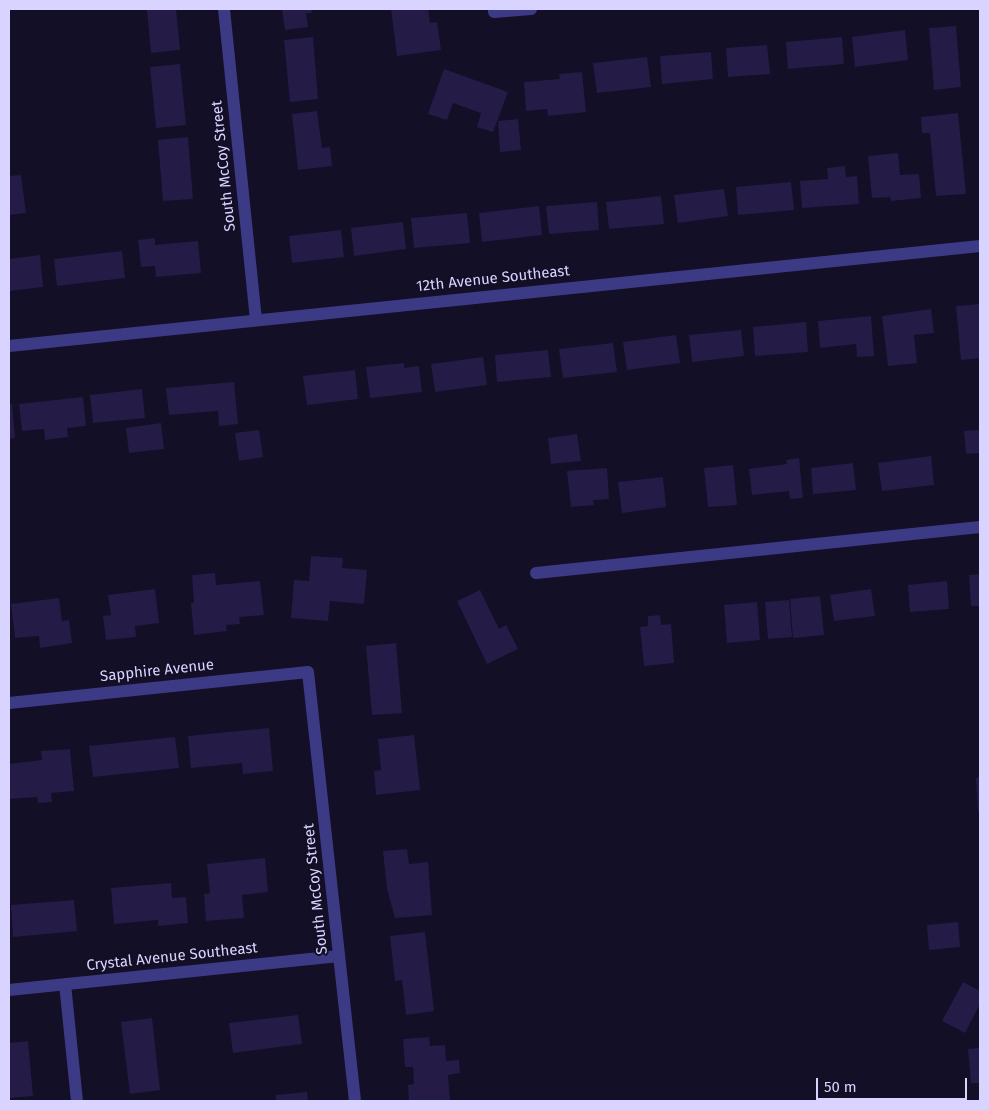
<!DOCTYPE html>
<html>
<head>
<meta charset="utf-8">
<style>
	body { margin:0 }
	#map { position:relative; width:989px; height:1110px; overflow:hidden; background:#130f26; font-family:"Fira Sans",sans-serif }
	canvas { display:block }
	.frame { position:absolute; inset:0; border:10px solid #d9d4ff; pointer-events:none }
	.scale { position:absolute; left:816px; top:1078px; width:151px; height:22px; box-sizing:border-box; border:2px solid #d9d4ff; border-top:0; padding-left:6px; font-size:15px; line-height:18px; white-space:nowrap; color:#d9d4ff; -webkit-text-stroke:4px #130f26; paint-order:stroke }
</style>
</head>
<body>
<div id="map">
<canvas width="989" height="1110"></canvas>
<div class="frame"></div>
<div class="scale">50 m</div>
</div>
<script>
const ctx = document.querySelector('canvas').getContext('2d');
ctx.lineJoin = 'round';
function fillPath(path, color) { ctx.fillStyle = color; ctx.fill(path, 'evenodd'); }
const shape = rows => new Path2D(rows.map(r => 'M' + r).join(''));
function stroke(path, color, width, dash) { ctx.strokeStyle = color; ctx.lineWidth = width; ctx.lineCap = dash ? 'butt' : 'round'; ctx.setLineDash(dash || []); ctx.stroke(path); }
function drawText(font, color, halo, rows, align = 'center') {
  ctx.font = font + ' "Fira Sans",sans-serif'; ctx.lineWidth = 4; ctx.setLineDash([]); ctx.textBaseline = 'middle'; ctx.strokeStyle = halo; ctx.fillStyle = color; for (const [text, x, y, turn = 0] of rows) {
    ctx.save(); ctx.translate(x, y); ctx.rotate((+turn || 0) * Math.PI / 180); ctx.textAlign = isNaN(turn) ? turn : align; if (halo) ctx.strokeText(text, 0, 0); ctx.fillText(text, 0, 0); ctx.restore();
  }
}
const building = shape([
	[147,9,176,9,180,50,151,53],
	[282,9,311,9,312,13,306,13,308,27,285,30],
	[391,9,428,9,430,23,437,22,441,50,397,56],
	[956,26,961,87,934,90,929,28],
	[905,30,908,60,855,67,852,37],
	[313,37,318,99,290,102,284,40],
	[842,37,844,64,788,69,786,42],
	[767,45,770,74,728,77,726,48],
	[711,52,713,79,662,84,660,56],
	[647,57,651,87,597,93,593,63],
	[180,64,186,125,156,128,150,67],
	[444,69,508,92,493,132,477,127,481,113,453,103,447,120,428,114],
	[582,72,586,112,548,116,547,109,526,111,524,82,560,79,559,74],
	[317,111,322,148,330,147,332,166,298,170,292,114],
	[958,113,966,194,936,196,930,133,922,133,921,117],
	[518,119,521,150,500,152,498,121],
	[188,137,193,199,163,201,158,140],
	[898,153,900,175,919,174,921,198,891,201,890,197,872,198,868,156],
	[845,166,846,177,857,176,859,204,802,208,800,181,828,179,827,168],
	[21,175,26,213,9,215,9,176],
	[791,182,794,210,738,215,736,187],
	[724,189,728,216,678,223,674,195],
	[661,196,664,224,609,229,606,202],
	[597,202,599,230,549,234,546,206],
	[539,206,542,235,482,242,479,213],
	[467,213,470,243,414,248,411,218],
	[403,222,406,249,354,256,351,228],
	[341,230,344,257,292,263,289,236],
	[155,238,155,245,198,241,201,273,156,277,155,266,141,267,138,240],
	[122,251,125,278,57,286,54,259],
	[40,255,43,287,9,291,9,259],
	[980,304,980,358,961,360,956,306],
	[931,309,934,333,914,335,917,363,888,366,882,316],
	[871,316,874,356,857,357,856,344,820,348,818,321],
	[806,322,808,352,755,356,753,327],
	[741,330,744,356,692,362,689,335],
	[676,335,680,363,627,370,623,342],
	[613,343,617,372,563,378,559,349],
	[548,350,551,377,497,382,495,355],
	[483,357,487,385,435,392,431,364],
	[404,363,404,368,419,366,422,392,370,398,366,367],
	[355,370,358,399,307,405,303,376],
	[234,382,238,424,219,426,218,411,169,415,166,388],
	[142,389,145,418,93,423,90,395],
	[83,397,86,426,67,428,68,437,45,440,44,429,22,431,19,404],
	[12,404,15,438,9,439,9,405],
	[161,423,164,449,129,453,126,428],
	[259,430,263,457,239,461,235,433],
	[980,430,980,453,966,454,964,431],
	[577,434,581,461,551,464,548,438],
	[931,456,934,485,882,491,878,463],
	[799,458,803,498,790,499,789,491,752,495,749,469,787,464,786,460],
	[853,463,856,490,813,494,811,468],
	[733,465,737,505,708,507,704,468],
	[607,468,609,499,593,500,594,505,571,507,567,471],
	[663,477,666,507,622,513,618,482],
	[311,556,343,558,342,568,367,570,364,604,330,601,328,621,291,618,294,580,309,581],
	[215,573,216,585,260,581,264,615,239,617,240,624,226,625,227,631,194,635,191,603,194,603,192,575],
	[980,574,980,606,971,606,969,575],
	[947,581,949,609,910,612,908,585],
	[155,589,159,623,135,626,136,637,106,640,103,616,111,615,108,595],
	[871,589,875,616,834,621,830,595],
	[480,590,499,629,506,625,518,649,487,664,457,601],
	[820,596,824,635,793,638,790,599],
	[59,598,62,621,69,620,72,643,40,648,39,636,15,638,11,604],
	[789,600,792,637,768,639,765,602],
	[757,602,760,640,727,643,724,605],
	[660,615,661,625,671,624,674,663,644,666,640,627,648,626,648,616],
	[396,643,402,713,372,715,366,646],
	[269,728,273,771,243,774,242,763,191,768,188,736],
	[414,735,420,790,376,795,374,771,381,770,378,739],
	[175,737,179,768,93,777,89,746],
	[70,749,74,791,51,793,52,802,38,803,37,797,9,799,9,764,42,760,41,751],
	[980,777,980,811,978,811,976,778],
	[407,849,409,864,428,862,432,915,395,918,387,889,383,851],
	[265,858,268,892,242,895,244,918,206,921,204,894,210,893,207,864],
	[171,883,172,898,186,897,188,923,158,926,158,920,114,924,111,888],
	[74,900,77,931,13,937,11,905],
	[958,922,960,947,929,950,927,925],
	[425,932,434,1011,406,1015,402,980,395,981,390,936],
	[963,982,980,991,980,1004,965,1033,942,1021],
	[298,1015,302,1044,233,1053,229,1023],
	[152,1018,160,1090,130,1094,121,1022],
	[429,1037,430,1046,445,1045,446,1061,459,1060,460,1073,448,1075,450,1101,409,1101,408,1085,414,1084,413,1067,405,1067,403,1039],
	[28,1041,33,1096,9,1098,9,1043],
	[980,1048,980,1083,971,1083,968,1049],
	[307,1092,308,1101,276,1101,276,1095]
]);
const street = shape([
	[224,9,256,320],
	[494,9,494,12,531,9],
	[9,346,980,246],
	[536,573,980,527],
	[9,703,308,672,355,1101],
	[65,984,77,1101],
	[9,990,339,956]
]);
const streetNames = [
	["South McCoy Street",224,166,-96],
	["12th Avenue Southeast",493,279,-6],
	["Sapphire Avenue",157,671,-6],
	["South McCoy Street",316,889,-96],
	["Crystal Avenue Southeast",172,957,-6]
];
fillPath(building, '#241b47');
stroke(street, '#3d3a85', 12);
drawText('15px', '#d9d4ff', '#130f26', streetNames);
</script>
</body>
</html>
